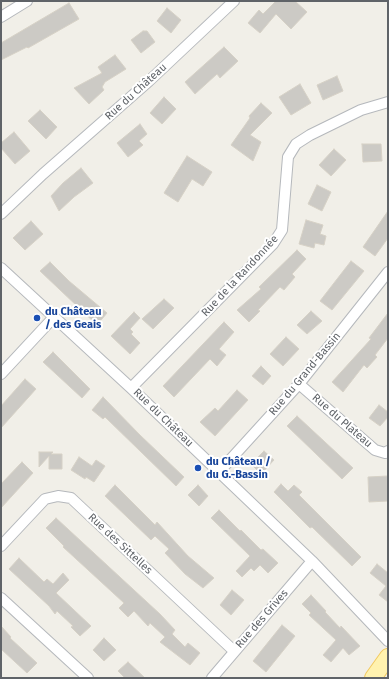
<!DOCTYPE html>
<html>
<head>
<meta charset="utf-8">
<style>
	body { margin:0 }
	#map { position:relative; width:389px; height:679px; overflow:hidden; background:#f1efe8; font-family:"Fira Sans",sans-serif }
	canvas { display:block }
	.frame { position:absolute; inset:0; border:2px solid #5f6368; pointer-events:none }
</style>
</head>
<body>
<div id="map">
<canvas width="389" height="679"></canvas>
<div class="frame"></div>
</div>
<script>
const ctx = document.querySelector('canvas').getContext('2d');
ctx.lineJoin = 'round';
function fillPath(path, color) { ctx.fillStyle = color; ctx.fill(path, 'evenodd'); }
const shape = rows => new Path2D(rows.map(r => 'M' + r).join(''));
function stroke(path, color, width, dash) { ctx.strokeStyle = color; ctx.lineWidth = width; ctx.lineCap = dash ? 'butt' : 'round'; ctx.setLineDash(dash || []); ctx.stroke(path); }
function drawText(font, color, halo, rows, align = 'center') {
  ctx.font = font + ' "Fira Sans",sans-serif'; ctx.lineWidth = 4; ctx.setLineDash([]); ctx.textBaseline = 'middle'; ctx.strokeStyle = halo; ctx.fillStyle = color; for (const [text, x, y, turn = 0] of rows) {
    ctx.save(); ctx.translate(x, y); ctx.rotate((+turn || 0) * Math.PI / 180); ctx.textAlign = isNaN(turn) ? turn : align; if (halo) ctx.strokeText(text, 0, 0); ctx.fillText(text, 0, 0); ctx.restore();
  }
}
const building = shape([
	[276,1,295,1,307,12,291,29,276,14,260,33,248,23,259,10,263,14,276,1],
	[69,3,79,19,28,48,27,47,1,60,1,43,69,3],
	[167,8,181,20,171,33,157,21,167,8],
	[143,31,147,31,155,42,141,53,131,40,143,31],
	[224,47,238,61,220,78,217,74,195,94,185,82,224,47],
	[115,55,126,69,105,82,102,87,104,90,89,104,74,88,102,73,98,67,115,55],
	[337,76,343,91,323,100,317,85,337,76],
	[300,84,311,103,291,115,279,97,300,84],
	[164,97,176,109,162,124,150,113,164,97],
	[261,103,272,113,250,135,261,142,253,161,231,145,250,118,249,116,261,103],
	[40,110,57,127,46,139,28,121,40,110],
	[140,124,147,134,139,141,143,145,128,157,117,143,140,124],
	[14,132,30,151,15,164,1,148,1,143,14,132],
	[362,144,381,144,382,161,363,162,362,144],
	[334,149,346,160,331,176,319,165,334,149],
	[187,156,212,172,203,186,192,179,178,202,164,193,187,156],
	[81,168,93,183,74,197,59,211,51,196,63,183,81,168],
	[317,185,331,192,322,211,308,204,317,185],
	[388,211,388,238,375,256,363,247,388,211],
	[306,220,323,225,320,234,326,236,324,245,315,243,314,248,299,244,306,220],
	[31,221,43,234,25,250,13,238,31,221],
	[297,250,306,259,292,274,295,277,284,290,280,287,258,310,260,311,249,322,237,310,261,289,259,287,297,250],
	[351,261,364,271,332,310,320,301,351,261],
	[50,262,69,281,107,313,97,325,40,271,50,262],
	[164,299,174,308,153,329,142,319,164,299],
	[311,311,322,321,307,334,297,325,311,311],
	[134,312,140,318,130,329,133,332,131,334,140,343,130,354,111,336,134,312],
	[388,313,388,338,375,355,377,357,367,368,364,365,343,392,332,382,371,339,369,338,388,313],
	[224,322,234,332,219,349,226,355,217,366,210,359,174,397,163,386,224,322],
	[286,337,299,349,283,366,270,354,286,337],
	[53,352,90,389,82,398,43,362,53,352],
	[261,366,271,376,263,385,252,376,261,366],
	[25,379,36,389,1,428,1,406,25,379],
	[237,390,248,400,215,436,200,422,215,408,218,411,237,390],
	[103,397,140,435,184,477,176,486,105,417,103,419,92,410,103,397],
	[379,405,388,412,388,417,380,426,369,418,379,405],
	[297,416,353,468,342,479,287,426,297,416],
	[264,451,274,460,261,474,251,464,264,451],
	[39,452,53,452,51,454,62,454,62,469,49,469,49,456,39,467,39,452],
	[79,457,92,466,96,460,105,466,94,482,86,477,85,479,71,470,79,457],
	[22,462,33,473,1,508,1,484,22,462],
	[388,476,388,501,369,502,368,477,388,476],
	[281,484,288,491,294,485,302,492,299,495,361,557,352,566,312,527,310,528,274,492,281,484],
	[115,485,155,525,157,522,188,556,214,578,203,588,185,574,165,553,169,549,155,536,151,540,105,496,115,485],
	[198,485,208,496,199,506,188,495,198,485],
	[219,510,240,531,241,530,261,550,263,549,278,563,268,573,260,565,254,571,251,568,242,577,236,571,250,556,211,518,219,510],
	[56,518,160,614,175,630,172,634,185,647,188,643,200,653,190,665,160,642,165,637,150,623,148,626,134,611,128,617,119,608,124,603,63,547,64,546,46,528,56,518],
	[19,558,44,582,47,579,53,584,63,573,69,580,56,593,91,626,80,636,71,627,73,626,57,611,55,614,49,606,9,569,19,558],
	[377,564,388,573,388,602,379,595,386,586,370,573,377,564],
	[232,590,244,600,231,615,220,605,232,590],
	[311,595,326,611,325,612,340,628,341,626,360,646,349,655,343,648,331,662,323,655,336,640,309,615,311,613,302,604,311,595],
	[282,625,295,636,266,672,253,661,282,625],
	[1,626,11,637,10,638,37,663,27,673,1,649,1,626],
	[104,638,116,650,104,661,93,650,104,638],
	[128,662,145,678,125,678,118,671,128,662]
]);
const minor = shape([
	[1,17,27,1],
	[1,214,43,174,149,81,234,1],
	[1,268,131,388,312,561,388,641],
	[1,374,54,317],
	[299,384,375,450,385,453,388,451],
	[131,388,273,244,282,230,288,157,296,144,310,135,361,110,388,102],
	[219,472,299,384,388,272],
	[1,546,45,499,58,496,71,498,234,651],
	[1,598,88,678],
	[212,678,312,561]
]);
const primary = shape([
	[373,678,388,657]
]);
const markers = [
	[37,318,4,"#1a4fb4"],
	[198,468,4,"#1a4fb4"]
];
const streetNames = [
	["Rue du Château",136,92,-42],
	["Rue de la Randonnée",240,276,-47],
	["Rue du Grand-Bassin",305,374,-50],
	["Rue du Château",163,418,44],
	["Rue du Plateau",342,421,41],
	["Rue des Sittelles",120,544,43],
	["Rue des Grives",262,619,-49]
];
const transitNames = [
	["du Château",45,312],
	["/ des Geais",45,325],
	["du Château /",206,462],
	["du G.-Bassin",206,475]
];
fillPath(building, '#cccac5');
stroke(building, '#d6d1c6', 1);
stroke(minor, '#b5b8bc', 12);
stroke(primary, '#f2c960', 18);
stroke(minor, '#fff', 10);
stroke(primary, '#fff2af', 16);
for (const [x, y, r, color] of markers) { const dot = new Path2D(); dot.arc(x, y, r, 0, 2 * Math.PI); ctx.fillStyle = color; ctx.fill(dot); stroke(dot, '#fff', 1.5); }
drawText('11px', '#5f6368', '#fff', streetNames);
drawText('bold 11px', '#164399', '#fff', transitNames, 'left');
</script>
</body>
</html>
